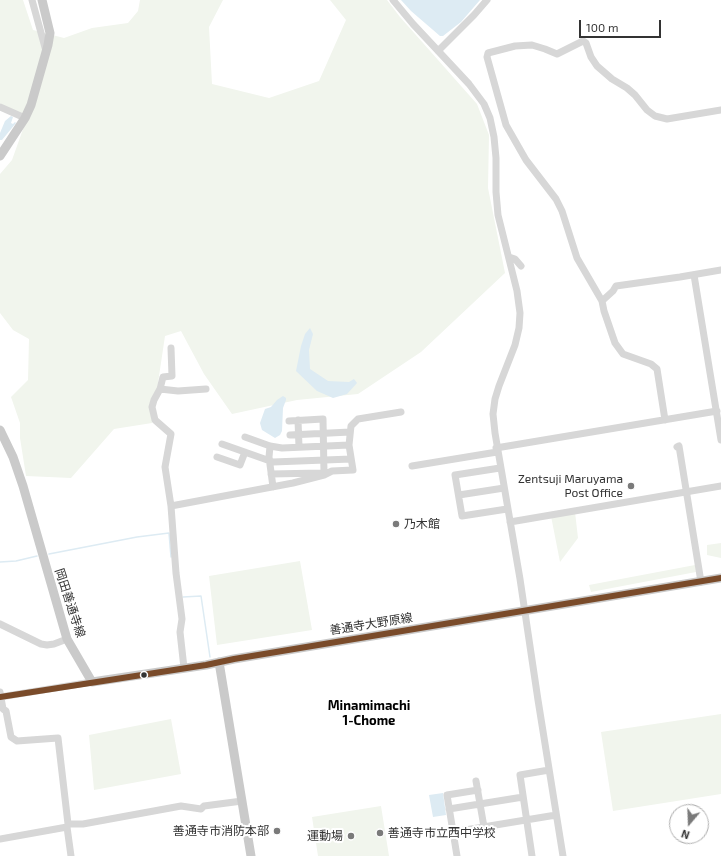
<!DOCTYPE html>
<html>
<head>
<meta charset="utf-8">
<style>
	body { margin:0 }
	#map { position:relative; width:721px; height:856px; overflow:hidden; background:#fff; font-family:"Exo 2",sans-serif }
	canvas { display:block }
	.north { position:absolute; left:669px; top:804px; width:40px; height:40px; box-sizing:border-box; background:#fff; border:1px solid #adadad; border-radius:50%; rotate:199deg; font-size:11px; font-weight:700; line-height:16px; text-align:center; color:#333 }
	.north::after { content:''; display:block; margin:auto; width:14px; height:18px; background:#7a7a7a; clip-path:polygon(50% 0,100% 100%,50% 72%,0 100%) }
	.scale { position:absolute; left:579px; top:20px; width:82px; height:18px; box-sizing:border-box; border:2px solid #333; border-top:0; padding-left:5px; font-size:12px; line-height:14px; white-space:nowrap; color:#333; -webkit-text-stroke:3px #fff; paint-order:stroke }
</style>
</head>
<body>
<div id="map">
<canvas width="721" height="856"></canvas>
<div class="north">N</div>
<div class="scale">100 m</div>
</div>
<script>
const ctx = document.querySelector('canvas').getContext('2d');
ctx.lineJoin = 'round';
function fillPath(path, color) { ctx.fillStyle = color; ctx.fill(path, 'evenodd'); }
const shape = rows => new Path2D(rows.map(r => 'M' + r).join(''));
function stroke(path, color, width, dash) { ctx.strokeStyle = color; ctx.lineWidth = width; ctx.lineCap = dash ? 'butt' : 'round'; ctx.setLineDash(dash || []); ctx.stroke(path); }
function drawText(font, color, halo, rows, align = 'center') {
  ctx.font = font + ' "Exo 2","Noto Sans JP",sans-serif'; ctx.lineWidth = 4; ctx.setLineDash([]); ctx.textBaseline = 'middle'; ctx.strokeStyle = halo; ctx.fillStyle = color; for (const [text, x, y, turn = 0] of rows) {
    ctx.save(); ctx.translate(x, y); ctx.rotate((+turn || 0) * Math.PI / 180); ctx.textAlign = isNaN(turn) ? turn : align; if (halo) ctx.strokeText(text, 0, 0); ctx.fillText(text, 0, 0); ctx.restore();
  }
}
const green = shape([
	[0,0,23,0,33,30,64,38,92,28,128,23,138,11,140,0,223,0,209,27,212,84,269,98,319,81,346,20,330,0,387,0,400,17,477,104,489,135,488,188,505,273,421,352,358,394,297,400,232,414,204,374,181,331,165,336,152,423,114,429,71,478,26,476,20,438,20,423,11,397,28,380,29,339,13,330,0,313,0,174,12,160,27,118,0,108],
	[575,512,578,538,560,562,551,516],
	[721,543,721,558,707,555,707,545],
	[300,561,312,630,217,645,209,576],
	[695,565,696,572,591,592,589,585],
	[721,714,721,794,613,811,601,732],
	[171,719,181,774,94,790,89,735],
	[381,806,389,856,318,856,312,817]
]);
const water = shape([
	[401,0,480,0,461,22,443,36,440,36,411,11],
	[11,116,13,117,11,123,13,124,15,122,16,123,2,140,0,140,0,133,5,121],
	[310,328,313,334,309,350,310,369,328,381,349,382,354,379,357,383,347,394,333,398,317,391,296,371,301,346,305,334],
	[283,396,286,398,286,400,283,408,282,431,280,435,275,438,262,430,260,423,265,409,271,407,277,400],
	[443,793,446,815,433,817,429,795]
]);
const stream = shape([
	[49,554,137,537,169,533,171,557],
	[0,562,16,561,37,556],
	[183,597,201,596,210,657]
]);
const minor = shape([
	[32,0,46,51],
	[393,0,413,24,469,84,484,104,490,118,494,137,496,158,496,192,498,215,517,291,520,313,519,328,515,345,499,386,495,399,493,414,495,433,520,579,538,700,563,856],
	[438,51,474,15,487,0],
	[0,107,25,118],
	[509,257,515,259,521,266],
	[694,275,721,440],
	[602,301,613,291,616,286,680,277,721,270],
	[171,348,172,376,163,377,160,389,154,400,152,407,155,420,171,434,165,467,171,506,176,573,182,619,180,632,184,668],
	[160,389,178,391,206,389],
	[298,420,299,447],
	[665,420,657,369,651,364,623,354,615,343,604,311,602,301,577,258,562,211,556,199,526,160,506,125,487,57,488,53,515,46,532,45,545,49,557,54,583,41,586,43,591,57,597,66,612,79,627,88,635,95,647,110,655,116,667,119,721,110],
	[289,421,323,419,324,473],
	[290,435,350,432],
	[245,437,270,446,282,448,349,445],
	[222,444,273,462,351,459],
	[270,446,269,457,273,487],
	[677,447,679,446,701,582],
	[496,448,717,411],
	[217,457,240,465,245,452],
	[412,466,497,452],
	[500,468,455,475,462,516,507,509],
	[271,474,321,473],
	[459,495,504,488],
	[171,506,293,483,324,475,332,471,353,470,349,445,351,426,358,419,401,412],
	[510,522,721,486],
	[0,624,41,644,47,645,54,644,67,639],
	[0,692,3,709,6,711,11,737,17,741,58,738,68,824,67,827],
	[0,697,92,682],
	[476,781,484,827],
	[449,809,523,797],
	[68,824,83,824,181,806,201,809,204,806,242,801],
	[453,832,556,815],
	[0,839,67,827,71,856],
	[457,856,447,795,478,790],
	[532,856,520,775,549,770]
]);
const major = shape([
	[0,156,25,118,31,105,48,45,50,33,42,0],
	[0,430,13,457,23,486,67,639,92,682,206,665,234,659,721,578],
	[219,662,251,856]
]);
const bus1 = shape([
	[0,697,206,665,234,659,721,578]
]);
const markers = [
	[631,486,4,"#7a7a7a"],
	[396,524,4,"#7a7a7a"],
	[144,675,3.5,"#333"],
	[277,831,4,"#7a7a7a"],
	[380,833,4,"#7a7a7a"],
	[351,836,4,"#7a7a7a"]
];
const poiNames = [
	["Zentsuji Maruyama",623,479],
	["Post Office",623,493],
	["乃木館",404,524,"left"],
	["善通寺市消防本部",269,831],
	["善通寺市立西中学校",388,833,"left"],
	["運動場",343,836]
];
const streetNames = [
	["岡田善通寺線",70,603,72],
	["善通寺大野原線",371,624,-9]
];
const neighbourhoodNames = [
	["Minamimachi",369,706],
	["1-Chome",369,721]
];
fillPath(green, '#f1f5ed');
fillPath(water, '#ddebf3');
stroke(stream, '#ddebf3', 1.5);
stroke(minor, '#d7d7d7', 7);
stroke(major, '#cacaca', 9);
stroke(bus1, '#7a4b2a', 6);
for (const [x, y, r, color] of markers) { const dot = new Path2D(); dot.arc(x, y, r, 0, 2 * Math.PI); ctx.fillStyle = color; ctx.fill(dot); stroke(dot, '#fff', 1.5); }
drawText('12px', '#333', '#fff', poiNames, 'right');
drawText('12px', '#333', '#fff', streetNames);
drawText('bold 13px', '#000', '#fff', neighbourhoodNames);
</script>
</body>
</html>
